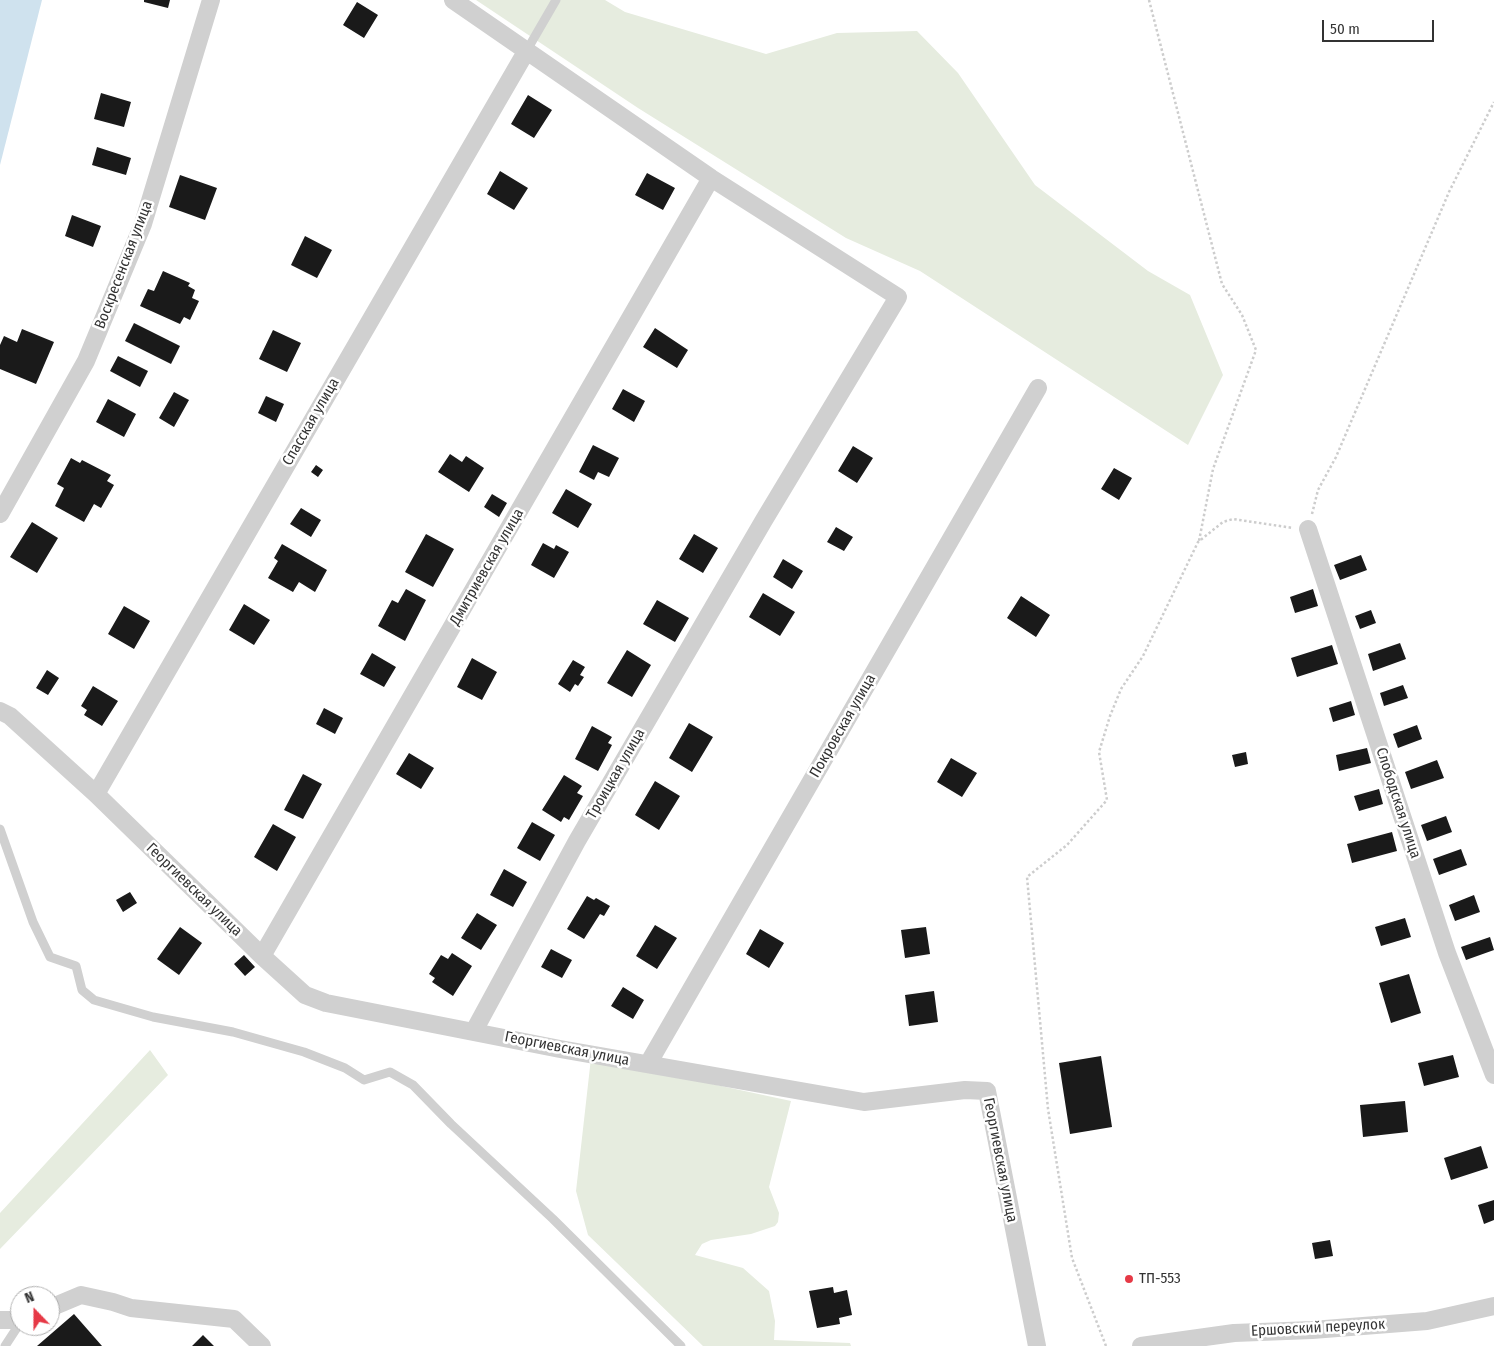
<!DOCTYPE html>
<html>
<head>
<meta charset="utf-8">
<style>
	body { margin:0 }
	#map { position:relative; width:1494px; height:1346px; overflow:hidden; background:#fff; font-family:"Fira Sans Condensed",sans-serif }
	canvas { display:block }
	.north { position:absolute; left:10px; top:1286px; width:50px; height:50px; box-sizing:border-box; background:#fff; border:1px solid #adadad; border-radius:50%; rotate:338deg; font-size:14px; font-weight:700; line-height:20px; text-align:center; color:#333 }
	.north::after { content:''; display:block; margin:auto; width:18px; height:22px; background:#e63946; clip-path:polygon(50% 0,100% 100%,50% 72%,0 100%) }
	.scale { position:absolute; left:1322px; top:20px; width:112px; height:22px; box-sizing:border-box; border:2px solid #333; border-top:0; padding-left:6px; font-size:15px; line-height:18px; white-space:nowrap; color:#333; -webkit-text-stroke:4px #fff; paint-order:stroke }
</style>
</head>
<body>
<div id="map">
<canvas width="1494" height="1346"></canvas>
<div class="north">N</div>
<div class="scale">50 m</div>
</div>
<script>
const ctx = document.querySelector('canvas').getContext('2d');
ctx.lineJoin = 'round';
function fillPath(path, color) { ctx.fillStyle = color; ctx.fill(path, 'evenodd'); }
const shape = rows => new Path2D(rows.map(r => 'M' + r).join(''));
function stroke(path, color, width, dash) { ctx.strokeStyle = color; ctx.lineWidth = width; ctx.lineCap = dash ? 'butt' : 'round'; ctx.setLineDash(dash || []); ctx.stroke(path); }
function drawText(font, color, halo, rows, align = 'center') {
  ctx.font = font + ' "Fira Sans Condensed",sans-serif'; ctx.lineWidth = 5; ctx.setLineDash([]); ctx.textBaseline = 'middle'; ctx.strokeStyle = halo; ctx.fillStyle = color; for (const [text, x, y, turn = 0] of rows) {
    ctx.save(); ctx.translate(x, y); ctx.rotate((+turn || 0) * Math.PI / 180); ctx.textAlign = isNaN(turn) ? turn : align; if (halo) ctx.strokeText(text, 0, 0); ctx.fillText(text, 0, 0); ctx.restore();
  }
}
const green = shape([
	[476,0,605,0,625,12,766,54,837,33,917,31,958,73,1035,185,1148,271,1190,295,1223,375,1188,445,920,271,846,238,638,108],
	[150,1050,168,1075,0,1249,0,1213],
	[591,1058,791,1101,769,1187,779,1213,778,1222,775,1226,751,1234,711,1240,702,1244,695,1255,743,1268,769,1291,775,1321,774,1340,850,1343,851,1346,703,1346,588,1235,576,1191]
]);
const water = shape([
	[0,0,42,0,0,165]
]);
const building = shape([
	[144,0,170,0,168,8,144,2],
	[357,2,378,15,364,38,343,25],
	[101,93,131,102,124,127,94,119],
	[528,95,552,110,534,138,511,124],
	[97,147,131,158,126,175,92,165],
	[500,171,528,188,514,210,487,194],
	[647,173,675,188,663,210,635,195],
	[180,175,217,188,205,220,169,207],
	[72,215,101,226,93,247,65,236],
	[305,236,332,250,317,278,291,265],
	[163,271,190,283,188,286,195,290,192,298,199,301,190,320,184,317,180,324,140,306,148,289,154,291],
	[134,323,180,346,171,364,125,341],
	[655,328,688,350,677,368,643,347],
	[22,329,54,342,36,384,0,369,0,345,4,336,17,342],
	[273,330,301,343,287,372,259,359],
	[118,356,148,371,140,387,110,371],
	[623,389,645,401,634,422,612,409],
	[174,392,189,400,174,427,159,418],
	[266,396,284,404,276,422,258,413],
	[108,399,136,414,124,437,96,422],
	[593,445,619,458,609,477,598,472,594,480,579,472],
	[853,446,873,458,857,483,838,471],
	[450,454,462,462,466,456,484,468,469,492,438,472],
	[71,458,80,463,82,460,111,475,107,481,114,485,101,508,94,504,84,522,55,506,64,488,57,484],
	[316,465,323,470,318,477,311,472],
	[1114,468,1132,478,1119,500,1101,489],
	[566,489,592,504,578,528,552,513],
	[492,494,507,503,499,517,484,507],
	[301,508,321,520,311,537,290,524],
	[32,522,58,538,37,573,10,557],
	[836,527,853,537,844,551,827,542],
	[426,534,454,549,433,587,405,572],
	[694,534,718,548,703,573,679,559],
	[543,543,554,549,556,545,569,552,554,578,531,565],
	[282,544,327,570,315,592,299,582,293,592,268,578,278,561,274,558],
	[1361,555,1367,570,1340,580,1334,565],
	[783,559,803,571,792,589,773,577],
	[406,589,426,600,405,641,378,626,392,600,398,603],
	[1313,589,1318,606,1295,613,1290,597],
	[763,593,795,612,780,636,749,617],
	[1021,596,1050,615,1036,637,1007,618],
	[657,600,689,618,675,642,643,624],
	[244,604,270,620,254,645,229,630],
	[124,606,150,621,134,649,108,634],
	[1371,610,1376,623,1360,629,1355,616],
	[1400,643,1406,659,1373,671,1368,654],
	[1332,645,1338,664,1297,677,1291,658],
	[627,650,651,665,632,697,607,683],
	[372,653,396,667,384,687,360,674],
	[472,658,497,672,482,700,457,687],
	[573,660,585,667,580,675,584,677,578,686,575,684,570,692,558,684],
	[47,670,59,678,48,695,36,688],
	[1403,685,1408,698,1384,706,1380,693],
	[93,686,118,701,102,726,84,715,87,710,81,706],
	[1351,701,1355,715,1333,722,1329,708],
	[324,708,343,718,335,734,316,724],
	[689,723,713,737,692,772,669,758],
	[1417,725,1422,739,1398,748,1393,734],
	[592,726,612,737,608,743,612,745,598,771,575,759],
	[1367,748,1371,763,1339,771,1336,755],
	[1246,752,1248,764,1235,767,1232,755],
	[409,753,434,768,421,789,396,774],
	[951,758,977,773,962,797,937,782],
	[1437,760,1444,778,1411,789,1405,772],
	[303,774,322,784,303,819,284,810],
	[564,775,582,786,577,793,583,796,569,820,564,817,561,822,542,810],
	[655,781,680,796,659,830,635,815],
	[1379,789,1383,804,1359,811,1354,796],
	[1446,816,1452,832,1427,841,1421,825],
	[532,822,555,835,540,861,517,848],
	[273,824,296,837,277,871,254,857],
	[1392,832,1397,851,1352,863,1347,844],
	[1461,849,1467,865,1439,875,1433,859],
	[504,869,527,882,513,907,490,895],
	[130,892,137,903,123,912,116,900],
	[1474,895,1480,912,1455,921,1449,905],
	[587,896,594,900,596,898,610,906,604,916,600,914,584,939,567,929],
	[477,913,497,925,481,950,461,938],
	[1405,918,1411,937,1381,946,1375,927],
	[655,925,677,938,657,969,636,956],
	[180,927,202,943,179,975,157,959],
	[926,927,930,954,905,958,901,930],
	[760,929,784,943,769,968,746,954],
	[1490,937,1494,950,1466,960,1461,947],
	[551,949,572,960,562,978,541,967],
	[452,953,472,966,453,996,432,982,435,978,429,974,441,955,448,959],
	[244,955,255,967,245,976,234,964],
	[1409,974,1421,1013,1391,1023,1379,983],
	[623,987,644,1000,633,1019,611,1006],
	[934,991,938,1022,909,1026,905,995],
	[1453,1055,1459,1077,1424,1086,1418,1063],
	[1101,1056,1112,1127,1070,1134,1059,1063],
	[1405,1101,1408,1132,1363,1137,1360,1105],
	[1481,1146,1488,1168,1451,1180,1444,1158],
	[1494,1200,1494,1220,1484,1224,1478,1205],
	[1330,1240,1333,1256,1315,1259,1312,1243],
	[833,1287,834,1293,847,1290,852,1315,839,1318,840,1324,817,1328,809,1291],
	[74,1314,102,1346,37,1346],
	[203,1335,214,1346,192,1346]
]);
const path = shape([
	[1149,0,1222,284,1242,315,1256,350,1213,469,1199,541],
	[1312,514,1318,490,1336,457,1449,192,1494,102],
	[1106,1346,1072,1258,1048,1109,1027,877,1067,845,1107,800,1099,752,1110,716,1121,689,1143,656,1198,542,1223,522,1233,519,1293,528]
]);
const service = shape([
	[527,50,556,0],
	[0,829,33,922,50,957,76,966,82,990,94,1000,153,1017,233,1032,304,1052,345,1068,364,1080,390,1072,413,1085,451,1124,553,1219,681,1346],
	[5,1346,20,1323]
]);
const minor = shape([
	[453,0,711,178,898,297,764,520,577,841,474,1031],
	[0,514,86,361,143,224,211,0],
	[1308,529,1447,953,1494,1075],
	[0,711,10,716,96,794,262,956,305,995,326,1003,560,1049,864,1102,965,1090,987,1091,1037,1346],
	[96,794,527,50],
	[262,956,711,178],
	[648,1064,1038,388],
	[50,1308,81,1295,113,1302,131,1308,234,1319,262,1346],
	[0,1320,20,1320],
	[1141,1346,1234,1333,1312,1330,1427,1321,1494,1306]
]);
const markers = [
	[1129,1279,5,"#e63946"]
];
const streetNames = [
	["Воскресенская улица",124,265,-69],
	["Спасская улица",311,422,-60],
	["Дмитриевская улица",487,567,-60],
	["Покровская улица",843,726,-60],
	["Троицкая улица",616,774,-60],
	["Слободская улица",1398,803,72],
	["Георгиевская улица",194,890,44],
	["Георгиевская улица",567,1049,11],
	["Георгиевская улица",1000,1160,79],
	["Ершовский переулок",1318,1328,-3]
];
const poiNames = [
	["ТП-553",1139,1279]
];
fillPath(green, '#e6ecdf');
fillPath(water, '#cfe2ee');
fillPath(building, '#1a1a1a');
stroke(path, '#cdcdcd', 2.5, [2.5, 2.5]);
stroke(service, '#d0d0d0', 9);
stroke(minor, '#d0d0d0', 18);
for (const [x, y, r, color] of markers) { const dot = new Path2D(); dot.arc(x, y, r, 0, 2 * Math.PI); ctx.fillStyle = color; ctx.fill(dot); stroke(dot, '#fff', 2); }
drawText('15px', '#333', '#fff', streetNames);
drawText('15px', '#333', '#fff', poiNames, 'left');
</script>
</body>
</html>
